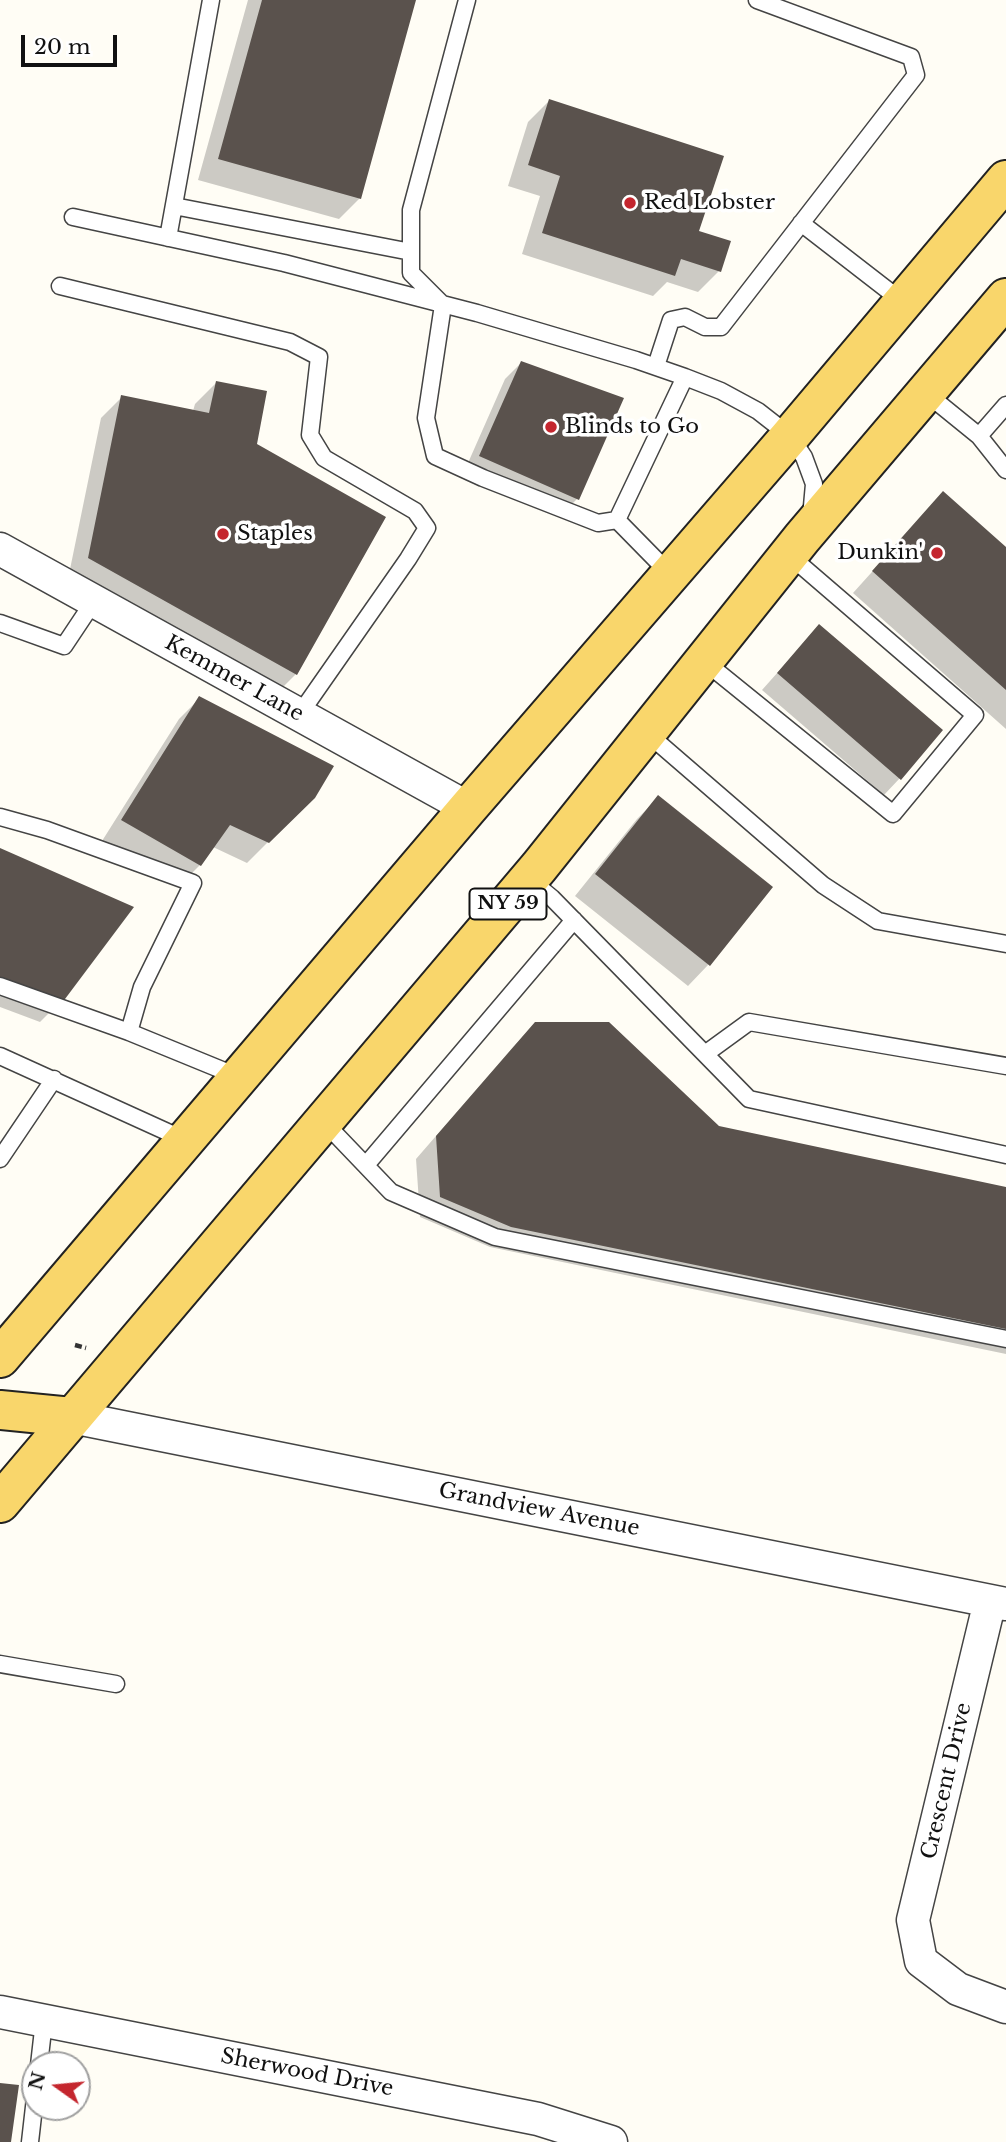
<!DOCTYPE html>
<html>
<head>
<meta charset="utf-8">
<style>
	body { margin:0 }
	#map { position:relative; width:1006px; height:2142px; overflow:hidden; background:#fffdf5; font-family:"Libre Baskerville",serif }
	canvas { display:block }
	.north { position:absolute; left:21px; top:2051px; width:70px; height:70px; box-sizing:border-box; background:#fff; border:2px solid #a0a0a0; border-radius:50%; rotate:285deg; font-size:19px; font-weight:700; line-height:28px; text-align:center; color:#111 }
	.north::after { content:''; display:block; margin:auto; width:24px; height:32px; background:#c4262e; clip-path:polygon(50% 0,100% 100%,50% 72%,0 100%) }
	.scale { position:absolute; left:21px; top:35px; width:96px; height:32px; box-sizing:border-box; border:4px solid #111; border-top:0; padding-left:9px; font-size:21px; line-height:24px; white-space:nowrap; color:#111; -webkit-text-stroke:5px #fff; paint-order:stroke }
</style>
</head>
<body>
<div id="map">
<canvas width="1006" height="2142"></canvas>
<div class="north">N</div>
<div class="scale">20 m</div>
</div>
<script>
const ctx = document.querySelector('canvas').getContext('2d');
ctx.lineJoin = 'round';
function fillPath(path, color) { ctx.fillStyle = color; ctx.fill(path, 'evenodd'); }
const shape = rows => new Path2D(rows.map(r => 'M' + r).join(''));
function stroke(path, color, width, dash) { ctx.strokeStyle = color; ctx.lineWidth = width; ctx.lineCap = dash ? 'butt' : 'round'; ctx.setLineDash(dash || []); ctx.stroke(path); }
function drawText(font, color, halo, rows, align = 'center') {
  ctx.font = font + ' "Libre Baskerville",serif'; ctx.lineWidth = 7; ctx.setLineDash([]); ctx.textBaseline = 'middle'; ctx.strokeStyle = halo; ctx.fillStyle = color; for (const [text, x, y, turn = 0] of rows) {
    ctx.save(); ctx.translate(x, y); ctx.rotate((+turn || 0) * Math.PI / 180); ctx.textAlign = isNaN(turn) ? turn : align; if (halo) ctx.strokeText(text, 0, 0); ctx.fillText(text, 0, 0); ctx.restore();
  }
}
const shadow = shape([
	[248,0,414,0,360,198,339,219,198,180],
	[549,101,719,271,698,292,667,282,653,296,522,254,540,196,508,186,528,122],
	[521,363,577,499,561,515,464,472,505,379],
	[216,383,255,445,296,674,275,695,68,579,101,418,122,397,193,411,195,404],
	[943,493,1006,549,1006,729,853,593],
	[819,626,900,778,884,795,762,690],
	[200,698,313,797,247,863,213,847,200,865,179,886,102,841,179,719],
	[658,798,708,965,688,986,575,896,637,819],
	[0,850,61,1001,40,1022,0,1007],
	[535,1024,718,1128,1006,1189,1006,1354,490,1247,420,1217,416,1159,514,1046]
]);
const building = shape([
	[262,0,416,0,361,199,218,159],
	[549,99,724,156,699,231,731,241,721,272,681,259,675,276,542,233,560,176,528,165],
	[521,361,624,398,579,500,479,456],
	[216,381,267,391,257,444,386,517,297,675,88,558,121,395,209,413],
	[943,491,1006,547,1006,690,872,571],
	[819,624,943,730,901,780,777,673],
	[199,696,334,766,315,798,269,843,230,825,201,866,121,820],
	[658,795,773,887,710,966,595,874],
	[0,848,134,907,62,1003,0,978],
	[535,1022,609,1022,719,1126,1006,1187,1006,1329,511,1227,440,1197,436,1136],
	[0,2083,19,2085,11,2142,0,2142]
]);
const path = shape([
	[75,1345,86,1348]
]);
const lane = shape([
	[467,0,411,210,411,273,443,305,426,418,435,456,483,478,598,523,617,520],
	[174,206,411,252],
	[73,217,284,263,477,313,636,360,685,377,721,391,758,411,790,436,804,457,814,484,811,517],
	[801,223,903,302],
	[168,238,211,0],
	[60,286,290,342,319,357,310,435,324,458,415,511,427,528,408,559,299,715],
	[656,366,671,320,685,317,705,327,721,327,916,75,911,57,757,0],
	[926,393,979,436,1006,470],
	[979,436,1006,405],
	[617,520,685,377],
	[617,520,670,574],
	[0,623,64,646,94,601],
	[704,661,893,814,975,715,789,555],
	[647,733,823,885,878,921,1006,944],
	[0,817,47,830,193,883,142,987,129,1032],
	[529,879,552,898,749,1099,1006,1155],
	[0,986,129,1032,239,1077],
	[705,1054,749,1022,1006,1066],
	[0,1056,185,1140],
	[323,1121,391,1192,495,1237,1006,1339],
	[0,1159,54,1079],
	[366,1165,574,920],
	[0,1664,116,1684],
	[39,2065,44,2021],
	[30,2142,35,2098]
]);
const street = shape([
	[0,549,468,808],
	[72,1417,1006,1604],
	[990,1601,913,1920,921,1961,958,1989,1006,2007],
	[0,2012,538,2119,611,2142]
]);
const primary = shape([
	[0,1358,468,808,790,436,1006,180],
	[0,1410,72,1417],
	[0,1503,539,867,802,538,1006,298]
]);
const markers = [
	[630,203,7,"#c4262e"],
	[551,427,7,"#c4262e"],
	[223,534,7,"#c4262e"],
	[937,553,7,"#c4262e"]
];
const shields = [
	[508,904,77]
];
const shieldNames = [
	["NY 59",508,904]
];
const poiNames = [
	["Red Lobster",644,203],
	["Blinds to Go",565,427],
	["Staples",237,534],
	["Dunkin'",923,553,"right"]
];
const streetNames = [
	["Kemmer Lane",234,679,29],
	["Grandview Avenue",539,1510,11],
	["Crescent Drive",947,1781,-77],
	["Sherwood Drive",307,2073,11]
];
fillPath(shadow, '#0003');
fillPath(building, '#5a524d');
stroke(lane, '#444', 19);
stroke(street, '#444', 35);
stroke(primary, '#222', 42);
stroke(path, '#333', 4.5, [7, 3.5]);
stroke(lane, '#fff', 16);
stroke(street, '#fff', 32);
stroke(primary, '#f9d66b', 38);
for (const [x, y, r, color] of markers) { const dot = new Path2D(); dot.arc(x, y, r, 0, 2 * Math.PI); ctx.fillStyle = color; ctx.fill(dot); stroke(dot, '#fff', 2.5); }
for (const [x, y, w] of shields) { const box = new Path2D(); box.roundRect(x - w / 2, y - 15.5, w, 31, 5); ctx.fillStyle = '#fff'; ctx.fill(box); stroke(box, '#111', 2); }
drawText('bold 19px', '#111', null, shieldNames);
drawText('21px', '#111', '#fff', poiNames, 'left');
drawText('21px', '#111', '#fff', streetNames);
</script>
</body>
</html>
